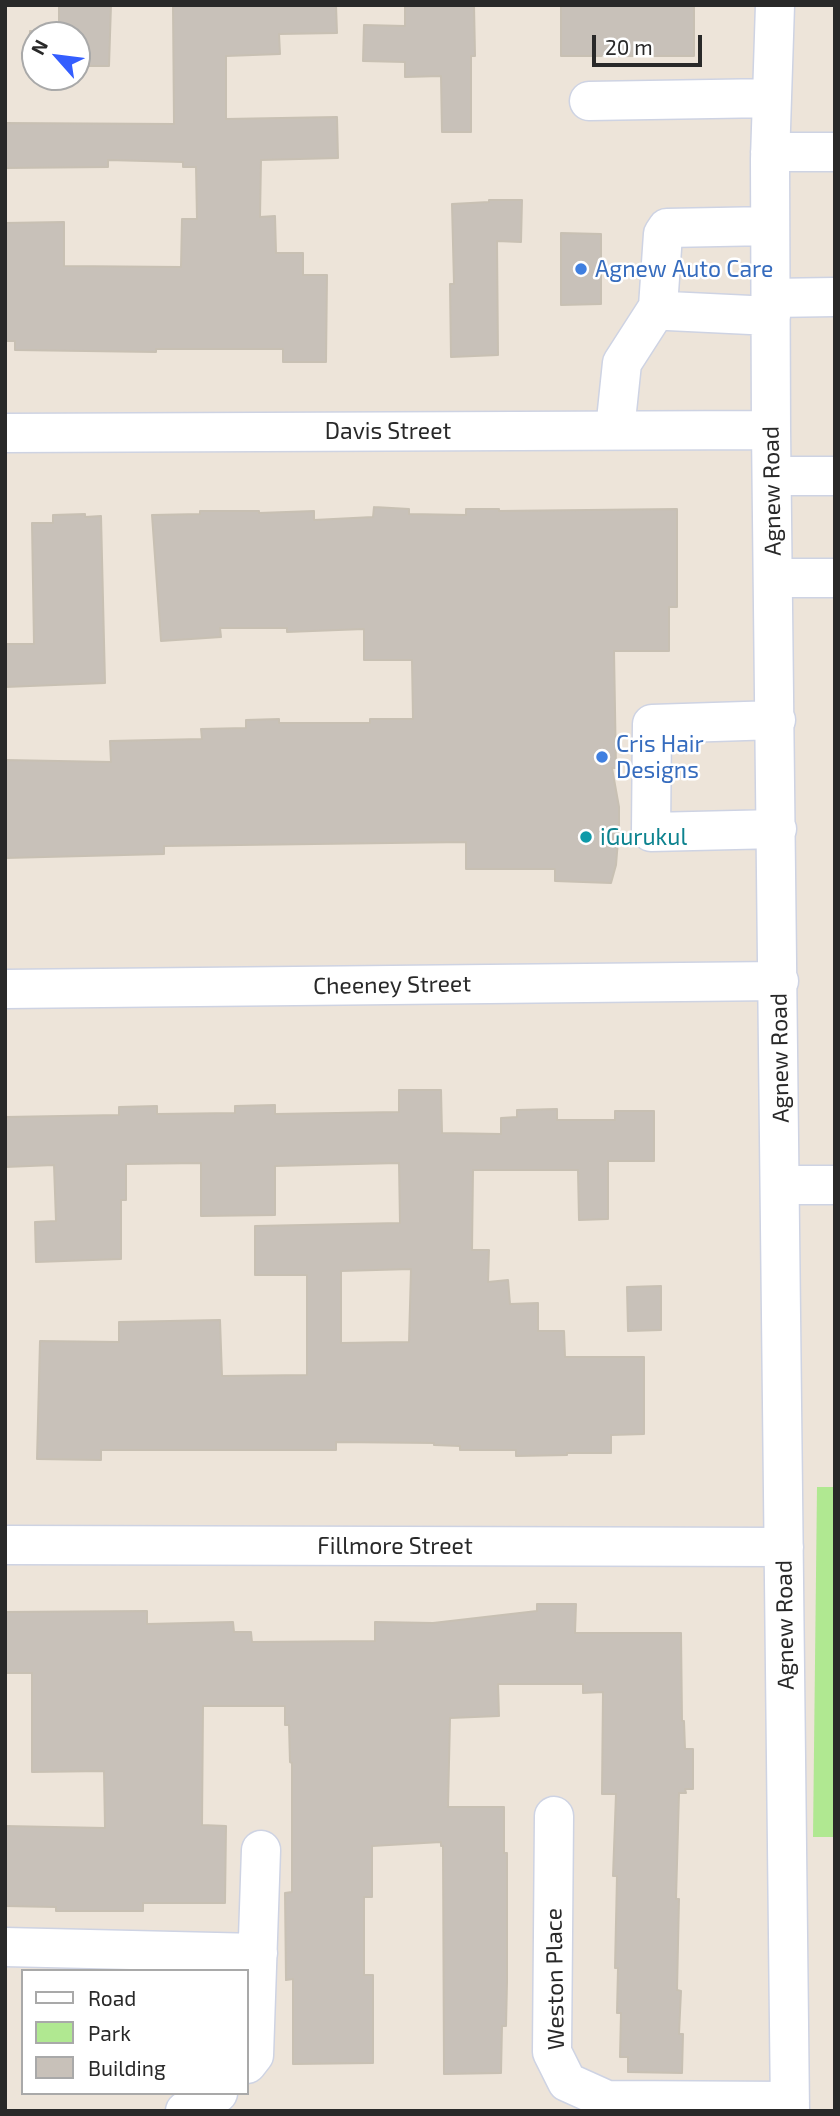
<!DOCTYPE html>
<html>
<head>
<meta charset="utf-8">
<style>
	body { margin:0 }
	#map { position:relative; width:840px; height:2116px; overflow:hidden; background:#ede4d9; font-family:"Exo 2",sans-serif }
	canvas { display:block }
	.frame { position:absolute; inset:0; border:7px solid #292929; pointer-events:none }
	.legend { position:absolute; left:21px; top:1969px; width:228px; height:126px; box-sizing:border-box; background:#fff; border:2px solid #a9a9a9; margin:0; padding:9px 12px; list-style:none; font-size:21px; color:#292929 }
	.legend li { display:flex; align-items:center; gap:14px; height:35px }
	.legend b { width:35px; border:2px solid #a9a9a9 }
	.north { position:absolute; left:21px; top:21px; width:70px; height:70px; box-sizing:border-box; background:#fff; border:2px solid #a9a9a9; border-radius:50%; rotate:298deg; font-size:19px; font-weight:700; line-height:28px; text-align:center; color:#292929 }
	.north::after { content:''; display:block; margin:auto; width:24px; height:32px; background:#345eff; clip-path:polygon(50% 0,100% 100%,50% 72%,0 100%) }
	.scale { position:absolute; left:592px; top:35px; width:110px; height:32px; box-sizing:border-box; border:4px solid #292929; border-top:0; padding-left:9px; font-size:21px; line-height:24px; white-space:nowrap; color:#292929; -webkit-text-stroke:5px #fff; paint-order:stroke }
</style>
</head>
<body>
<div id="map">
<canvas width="840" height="2116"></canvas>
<div class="frame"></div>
<ul class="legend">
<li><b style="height:9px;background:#fff"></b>Road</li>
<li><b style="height:19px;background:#b0e891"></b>Park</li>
<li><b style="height:19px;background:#c8c1b9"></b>Building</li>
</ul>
<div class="north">N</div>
<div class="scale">20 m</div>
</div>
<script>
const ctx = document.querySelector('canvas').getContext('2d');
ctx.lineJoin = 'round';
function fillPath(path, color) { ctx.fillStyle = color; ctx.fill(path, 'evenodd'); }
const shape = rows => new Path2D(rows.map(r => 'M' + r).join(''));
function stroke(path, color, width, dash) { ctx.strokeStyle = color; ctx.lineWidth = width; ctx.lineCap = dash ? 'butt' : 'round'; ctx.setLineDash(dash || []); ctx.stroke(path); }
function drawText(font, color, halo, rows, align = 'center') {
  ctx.font = font + ' "Exo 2",sans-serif'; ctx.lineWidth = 5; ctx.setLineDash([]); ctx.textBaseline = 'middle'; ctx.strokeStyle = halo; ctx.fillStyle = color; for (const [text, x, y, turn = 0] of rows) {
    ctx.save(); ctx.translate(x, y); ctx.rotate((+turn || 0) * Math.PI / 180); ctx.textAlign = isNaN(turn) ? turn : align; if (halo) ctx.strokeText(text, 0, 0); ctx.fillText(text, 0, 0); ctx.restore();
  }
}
const green = shape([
	[817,1487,835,1487,835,1837,813,1837]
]);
const building = shape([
	[59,5,111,5,109,66,77,66,77,35,35,35,35,65,29,65,30,31,59,31,59,5],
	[173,5,336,5,337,33,279,34,280,54,226,56,226,119,337,117,338,158,261,160,260,217,275,216,276,253,303,253,303,275,327,275,326,362,283,362,283,349,156,349,156,352,15,350,15,341,5,341,5,223,64,222,64,266,181,267,182,219,197,219,196,167,183,167,183,162,108,160,108,167,5,168,5,123,174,124,173,5],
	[405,5,474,5,475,56,471,56,471,132,442,132,441,76,405,77,405,62,363,61,364,25,405,26,405,5],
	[561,5,694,5,694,56,561,56,561,5],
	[489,200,522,200,521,242,497,241,498,355,451,357,450,284,454,284,452,204,489,202,489,200],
	[561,233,601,234,601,304,561,305,561,233],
	[374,507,409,509,409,514,466,515,466,509,499,509,499,511,677,509,677,607,669,607,669,651,614,651,616,768,612,768,619,807,619,828,616,865,611,883,555,881,555,869,466,869,466,842,164,846,164,854,5,858,5,760,111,762,110,741,202,739,201,729,246,728,246,720,279,719,279,723,370,723,370,719,413,719,412,660,364,660,364,629,287,632,287,628,220,628,221,637,161,641,152,515,200,514,200,511,259,511,259,513,314,511,314,520,373,517,374,507],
	[85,514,85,517,101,516,105,683,5,687,5,644,34,644,32,523,53,523,53,515,85,514],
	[399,1090,441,1090,442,1133,501,1134,501,1118,517,1117,517,1110,557,1109,557,1120,615,1120,615,1111,654,1111,654,1161,608,1161,608,1219,579,1220,578,1170,473,1170,472,1250,489,1250,488,1282,508,1280,510,1304,538,1303,538,1331,564,1331,565,1357,644,1357,644,1434,611,1435,611,1453,567,1453,567,1455,516,1456,516,1450,460,1450,460,1446,434,1445,434,1443,336,1442,336,1450,101,1450,101,1460,37,1459,40,1341,119,1342,119,1322,220,1320,222,1376,307,1375,307,1275,255,1275,255,1226,400,1223,399,1163,275,1166,275,1215,201,1216,201,1163,126,1164,126,1200,121,1200,121,1259,36,1262,35,1222,56,1221,54,1165,5,1167,5,1117,119,1115,119,1107,157,1106,157,1114,235,1113,235,1106,275,1105,275,1114,399,1112,399,1090],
	[411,1269,409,1342,341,1343,341,1271,411,1269],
	[661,1286,661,1330,628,1331,627,1287,661,1286],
	[537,1604,576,1604,575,1633,681,1633,682,1721,684,1721,685,1749,693,1749,693,1789,685,1789,686,1793,679,1793,676,1899,679,1899,677,1990,681,1991,679,2034,683,2034,682,2073,628,2072,628,2057,620,2057,621,2013,617,2013,618,1968,615,1968,617,1876,613,1876,616,1794,602,1794,603,1692,583,1693,583,1684,498,1684,499,1716,450,1718,448,1807,504,1807,504,1853,507,1853,507,1982,506,2026,502,2026,501,2073,444,2074,443,1846,441,1846,441,1842,372,1846,372,1897,364,1897,364,1975,373,1975,373,2063,293,2064,293,1979,286,1980,285,1893,292,1892,292,1763,290,1762,289,1725,285,1725,285,1706,203,1706,202,1825,226,1826,225,1903,143,1903,143,1911,56,1911,56,1907,5,1906,5,1826,105,1828,104,1771,32,1772,32,1673,5,1673,5,1612,147,1611,147,1624,233,1622,234,1632,251,1632,252,1642,375,1641,375,1622,433,1623,537,1611,537,1604]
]);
const minor = shape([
	[775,5,770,159,771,430,790,2111],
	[589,101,772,98],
	[770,152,835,152],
	[770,226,667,228,663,234,658,307,668,311,771,316],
	[771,298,835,297],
	[615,430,622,363,658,307],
	[5,433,771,430],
	[772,476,835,476],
	[774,578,835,578],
	[776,720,652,724,651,832,777,829],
	[5,989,779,981],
	[781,1185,835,1185],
	[5,1545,784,1547],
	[554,1816,552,2052,567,2082,607,2100,790,2101],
	[5,1947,258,1953],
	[247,2064,254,2055,261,1850],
	[185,2111,218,2093]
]);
const markers = [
	[581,269,7,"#3f7fe0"],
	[602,757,7,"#3f7fe0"],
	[586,837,7,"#0f9aa8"]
];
const shopNames = [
	["Agnew Auto Care",595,269],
	["Cris Hair",616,744],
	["Designs",616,770]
];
const streetNames = [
	["Davis Street",388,431],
	["Agnew Road",772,491,-91],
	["Cheeney Street",392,985,-1],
	["Agnew Road",780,1058,-91],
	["Fillmore Street",395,1546],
	["Agnew Road",785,1625,-91],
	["Weston Place",555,1979,-91]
];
const cultureNames = [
	["iGurukul",600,837]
];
fillPath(green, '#b0e891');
fillPath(building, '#c8c1b9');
stroke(building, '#c8c0b3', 2);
stroke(minor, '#ced3e3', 41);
stroke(minor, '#fff', 38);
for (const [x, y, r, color] of markers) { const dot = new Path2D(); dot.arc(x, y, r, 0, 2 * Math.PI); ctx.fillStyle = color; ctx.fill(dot); stroke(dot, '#fff', 2.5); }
drawText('23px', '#366cbe', '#fff', shopNames, 'left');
drawText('23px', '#292929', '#fff', streetNames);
drawText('23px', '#0d838f', '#fff', cultureNames, 'left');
</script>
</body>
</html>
